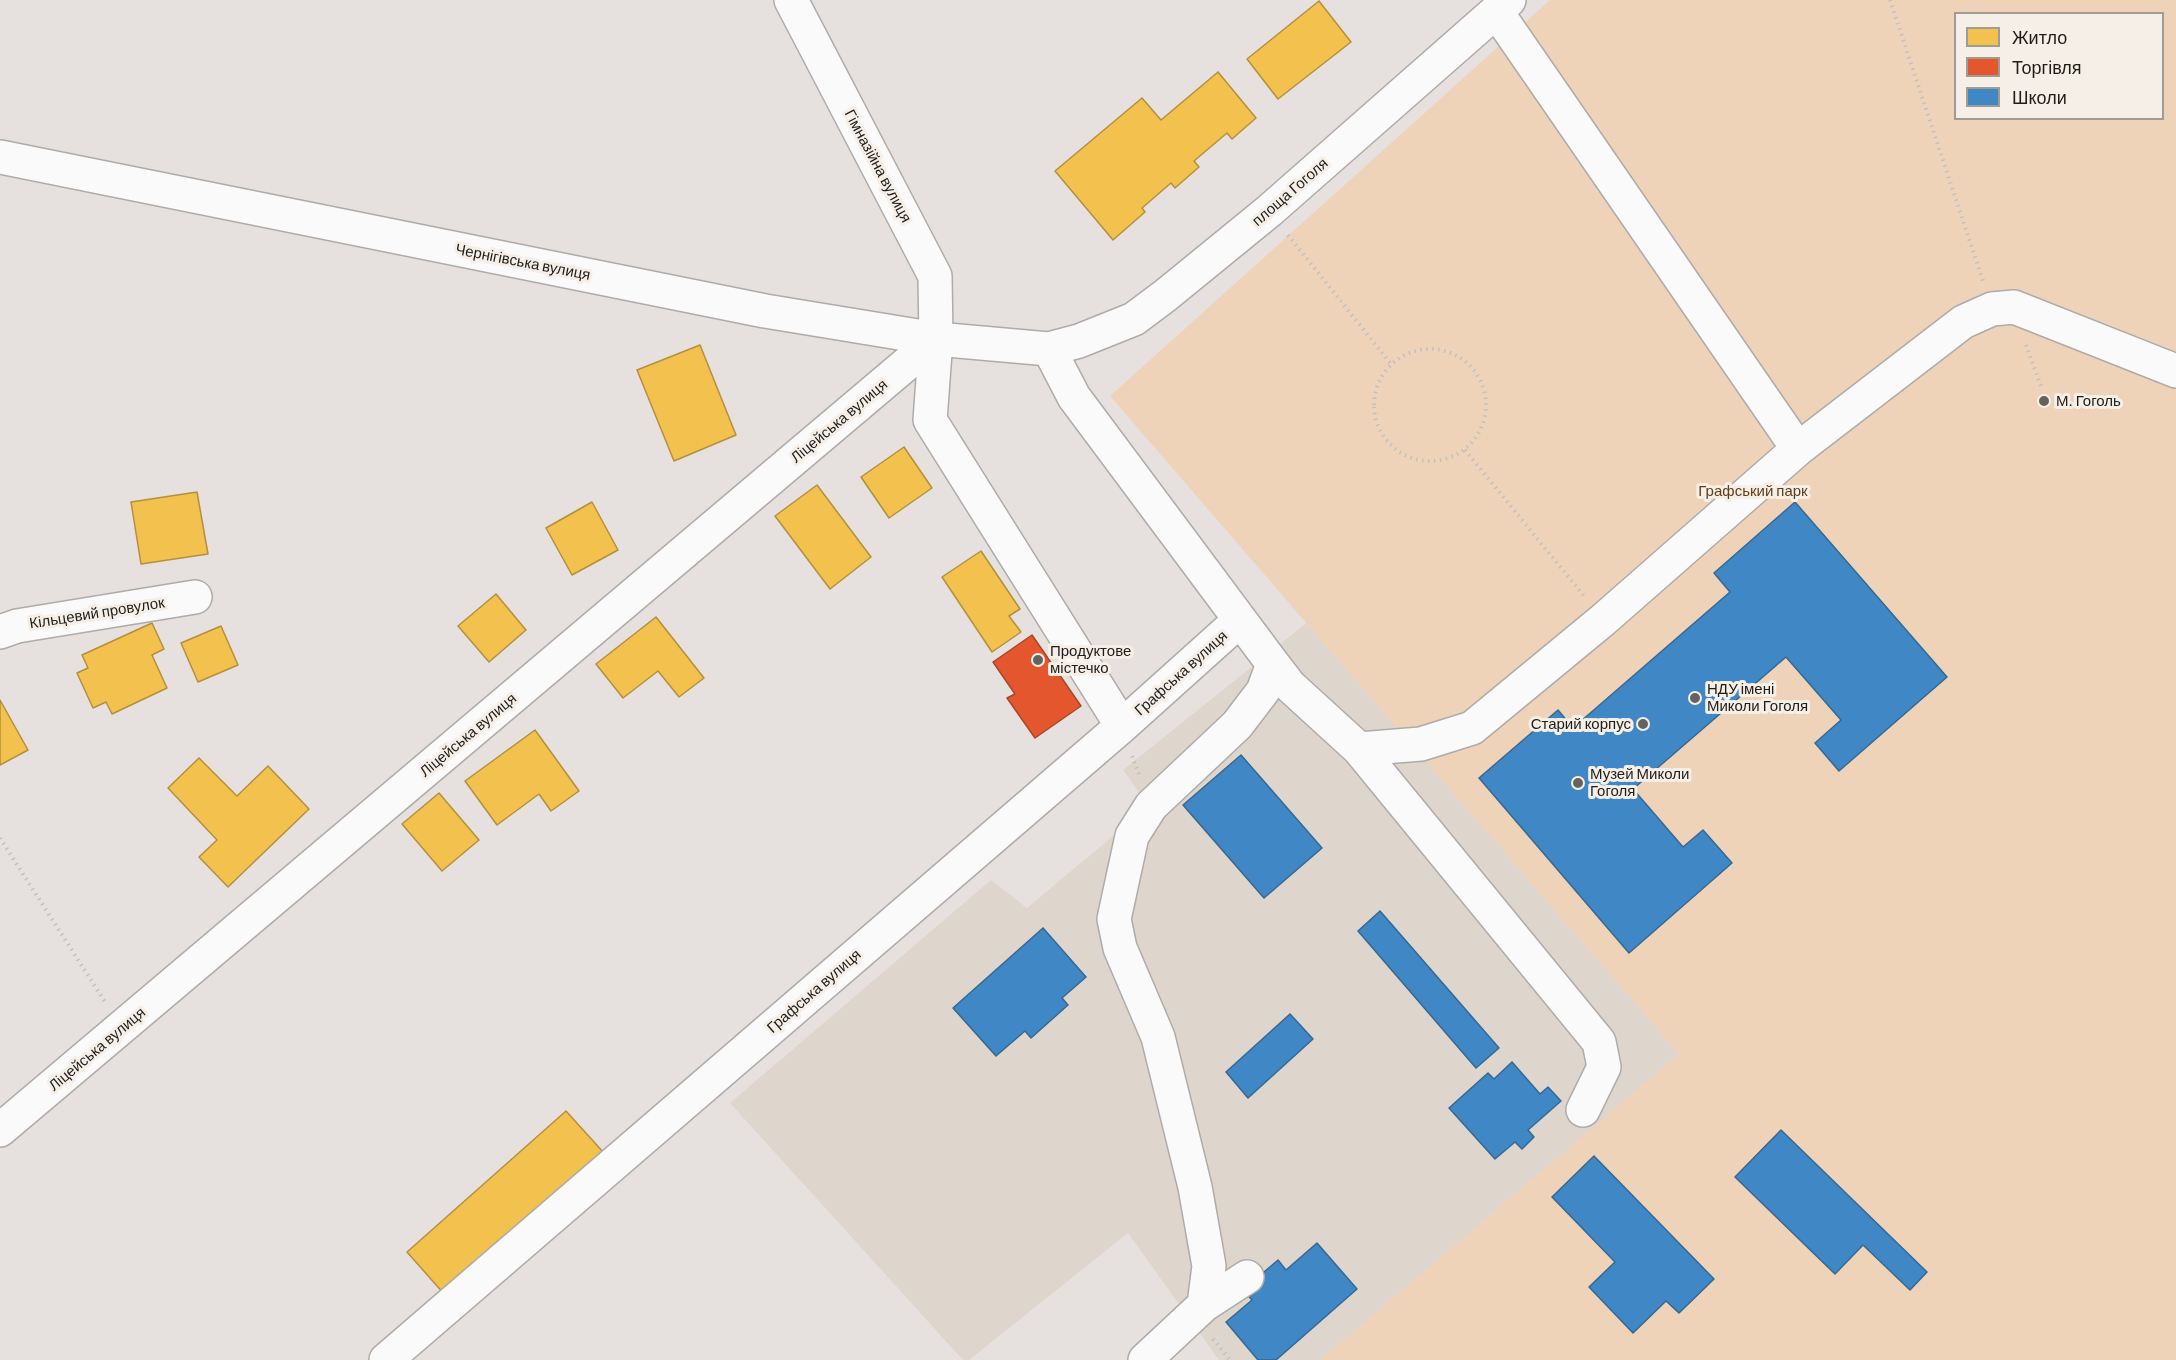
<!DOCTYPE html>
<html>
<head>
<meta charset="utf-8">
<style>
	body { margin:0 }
	#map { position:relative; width:2176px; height:1360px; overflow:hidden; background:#e6e1de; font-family:Barlow,sans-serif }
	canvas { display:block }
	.legend { position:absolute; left:1954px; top:12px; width:210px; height:108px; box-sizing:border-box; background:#f6efe7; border:2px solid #a09b95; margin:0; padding:8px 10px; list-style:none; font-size:18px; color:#1f1d1a }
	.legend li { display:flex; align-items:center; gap:12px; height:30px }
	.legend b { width:30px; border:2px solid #a09b95 }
</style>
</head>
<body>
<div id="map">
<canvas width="2176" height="1360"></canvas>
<ul class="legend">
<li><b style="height:16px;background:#f2c14e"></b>Житло</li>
<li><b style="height:16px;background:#e4572e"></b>Торгівля</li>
<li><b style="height:16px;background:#3f88c5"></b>Школи</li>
</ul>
</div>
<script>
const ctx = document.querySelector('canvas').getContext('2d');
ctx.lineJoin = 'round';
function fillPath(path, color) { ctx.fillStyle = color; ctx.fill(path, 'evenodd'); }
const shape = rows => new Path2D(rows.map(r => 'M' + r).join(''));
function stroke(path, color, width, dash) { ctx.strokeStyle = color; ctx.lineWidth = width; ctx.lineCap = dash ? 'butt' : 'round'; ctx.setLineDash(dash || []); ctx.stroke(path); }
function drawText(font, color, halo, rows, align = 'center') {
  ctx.font = font + ' Barlow,sans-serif'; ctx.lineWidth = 6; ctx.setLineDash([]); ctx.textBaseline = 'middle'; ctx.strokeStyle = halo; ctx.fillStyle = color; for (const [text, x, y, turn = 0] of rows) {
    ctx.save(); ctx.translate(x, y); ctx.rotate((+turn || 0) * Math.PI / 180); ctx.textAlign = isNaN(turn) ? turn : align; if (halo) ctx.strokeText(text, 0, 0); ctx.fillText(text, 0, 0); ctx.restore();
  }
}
const built = shape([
	[1618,0,2176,0,2176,1360,1219,1360,1128,1233,969,1360,963,1360,730,1103,991,880,1027,908,1149,806,1123,770,1304,625,1665,309],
	[1956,14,2162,14,2162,118,1956,118]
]);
const green = shape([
	[1550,0,2176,0,2176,1360,1320,1360,1679,1054,1110,396],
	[1956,14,2162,14,2162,118,1956,118]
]);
const homes = shape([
	[1319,1,1351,42,1278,99,1247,59,1319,1],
	[1218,72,1256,118,1232,139,1227,133,1194,161,1199,167,1175,188,1171,183,1142,208,1145,212,1113,240,1055,171,1142,98,1161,120,1218,72],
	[700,345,736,435,674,461,637,370,700,345],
	[904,447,932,488,889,518,861,477,904,447],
	[817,485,871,557,830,589,775,516,817,485],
	[197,492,208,554,141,564,131,502,197,492],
	[592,502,618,550,572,575,546,528,592,502],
	[981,551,1020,609,1009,616,1021,632,992,652,942,577,981,551],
	[496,594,526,630,489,662,458,626,496,594],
	[656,617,704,678,679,697,658,671,623,698,596,664,656,617],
	[152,623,164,649,152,655,167,688,112,714,106,702,93,708,77,673,88,668,82,655,152,623],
	[221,626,238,665,198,682,181,643,221,626],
	[0,700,28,750,0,765,0,700],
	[535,730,579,791,551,811,539,794,497,825,465,781,535,730],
	[199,758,237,796,268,766,309,809,228,887,199,857,217,840,168,788,199,758],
	[439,793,479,840,442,871,402,824,439,793],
	[566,1111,604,1153,445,1295,407,1252,566,1111]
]);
const shops = shape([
	[1032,635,1081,706,1035,738,1007,698,1015,694,993,662,1032,635]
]);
const schools = shape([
	[1795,502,1947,677,1839,771,1815,743,1841,720,1786,657,1633,789,1683,847,1703,830,1732,863,1629,953,1479,778,1558,710,1573,728,1730,592,1714,573,1795,502],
	[1241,755,1322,848,1264,898,1183,805,1241,755],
	[1380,911,1499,1048,1476,1068,1358,931,1380,911],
	[1043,928,1086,977,1062,998,1068,1005,1031,1038,1025,1031,996,1056,953,1008,1043,928],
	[1290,1014,1313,1039,1248,1098,1226,1072,1290,1014],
	[1512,1062,1540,1094,1548,1087,1561,1101,1528,1130,1534,1137,1522,1149,1515,1142,1495,1159,1449,1108,1488,1073,1494,1079,1512,1062],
	[1781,1130,1927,1272,1910,1290,1863,1245,1835,1274,1735,1177,1781,1130],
	[1594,1156,1714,1279,1679,1313,1666,1301,1633,1333,1589,1287,1615,1262,1552,1197,1594,1156],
	[1317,1243,1357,1289,1276,1360,1258,1360,1226,1322,1252,1300,1243,1290,1278,1260,1286,1270,1317,1243]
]);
const path = shape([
	[1890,0,1983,281],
	[1288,235,1391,364],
	[2026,345,2042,389],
	'1374 405a56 56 0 1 1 112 0a56 56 0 1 1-112 0Z',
	[1465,450,1584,596],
	[1132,756,1139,774],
	[0,838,105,1002],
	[1213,1339,1230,1360]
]);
const minor = shape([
	[791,0,935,276,936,339,930,420,1122,726],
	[1496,11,1798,449],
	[0,157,765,311,936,339,1049,349,1079,341,1134,319,1166,295,1269,211,1509,0],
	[1049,349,1074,397,1273,664,1290,686,1359,749,1421,744,1472,728,1603,620,1798,449,1963,322,1992,309,2014,307,2176,371],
	[0,632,17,626,195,597],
	[1359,749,1599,1042,1604,1067,1583,1110],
	[0,1130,936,339],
	[1204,1305,1209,1266,1195,1187,1158,1037,1120,948,1114,919,1132,836,1151,806,1237,725,1263,691,1273,664],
	[386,1360,1122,726,1240,620],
	[1145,1360,1204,1305,1247,1277]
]);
const markers = [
	[2044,401,6,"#65625f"],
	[1038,660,6,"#65625f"],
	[1695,698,6,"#65625f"],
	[1643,724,6,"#65625f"],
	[1578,783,6,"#65625f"]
];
const streetNames = [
	["Гімназійна вулиця",878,166,62],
	["площа Гоголя",1290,192,-41],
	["Чернігівська вулиця",523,262,11],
	["Ліцейська вулиця",839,421,-40],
	["Кільцевий провулок",97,613,-9],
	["Графська вулиця",1181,673,-42],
	["Ліцейська вулиця",468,735,-40],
	["Графська вулиця",814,991,-41],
	["Ліцейська вулиця",97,1049,-40]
];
const poiNames = [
	["М. Гоголь",2056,401],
	["Продуктове",1050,651],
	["містечко",1050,668],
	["НДУ імені",1707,689],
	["Миколи Гоголя",1707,706],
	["Старий корпус",1631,724,"right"],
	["Музей Миколи",1590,774],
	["Гоголя",1590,791]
];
const parkNames = [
	["Графський парк",1753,491]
];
fillPath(built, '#ded5cd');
fillPath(green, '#efd3b9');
fillPath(homes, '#f2c14e');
stroke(homes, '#b3903e', 1.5);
fillPath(shops, '#e4572e');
stroke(shops, '#a94628', 1.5);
fillPath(schools, '#3f88c5');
stroke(schools, '#356892', 1.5);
stroke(minor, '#aeaba8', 36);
stroke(path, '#c3c1bf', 4, [1.5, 4.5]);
stroke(minor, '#fbfafa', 33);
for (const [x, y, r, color] of markers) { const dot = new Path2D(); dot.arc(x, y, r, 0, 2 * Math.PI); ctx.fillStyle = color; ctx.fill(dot); stroke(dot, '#f6efe7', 2); }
drawText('15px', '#1f1d1a', '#f6efe7', streetNames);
drawText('15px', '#1f1d1a', '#f6efe7', poiNames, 'left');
drawText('15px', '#5f3e1a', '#f6efe7', parkNames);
</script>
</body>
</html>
